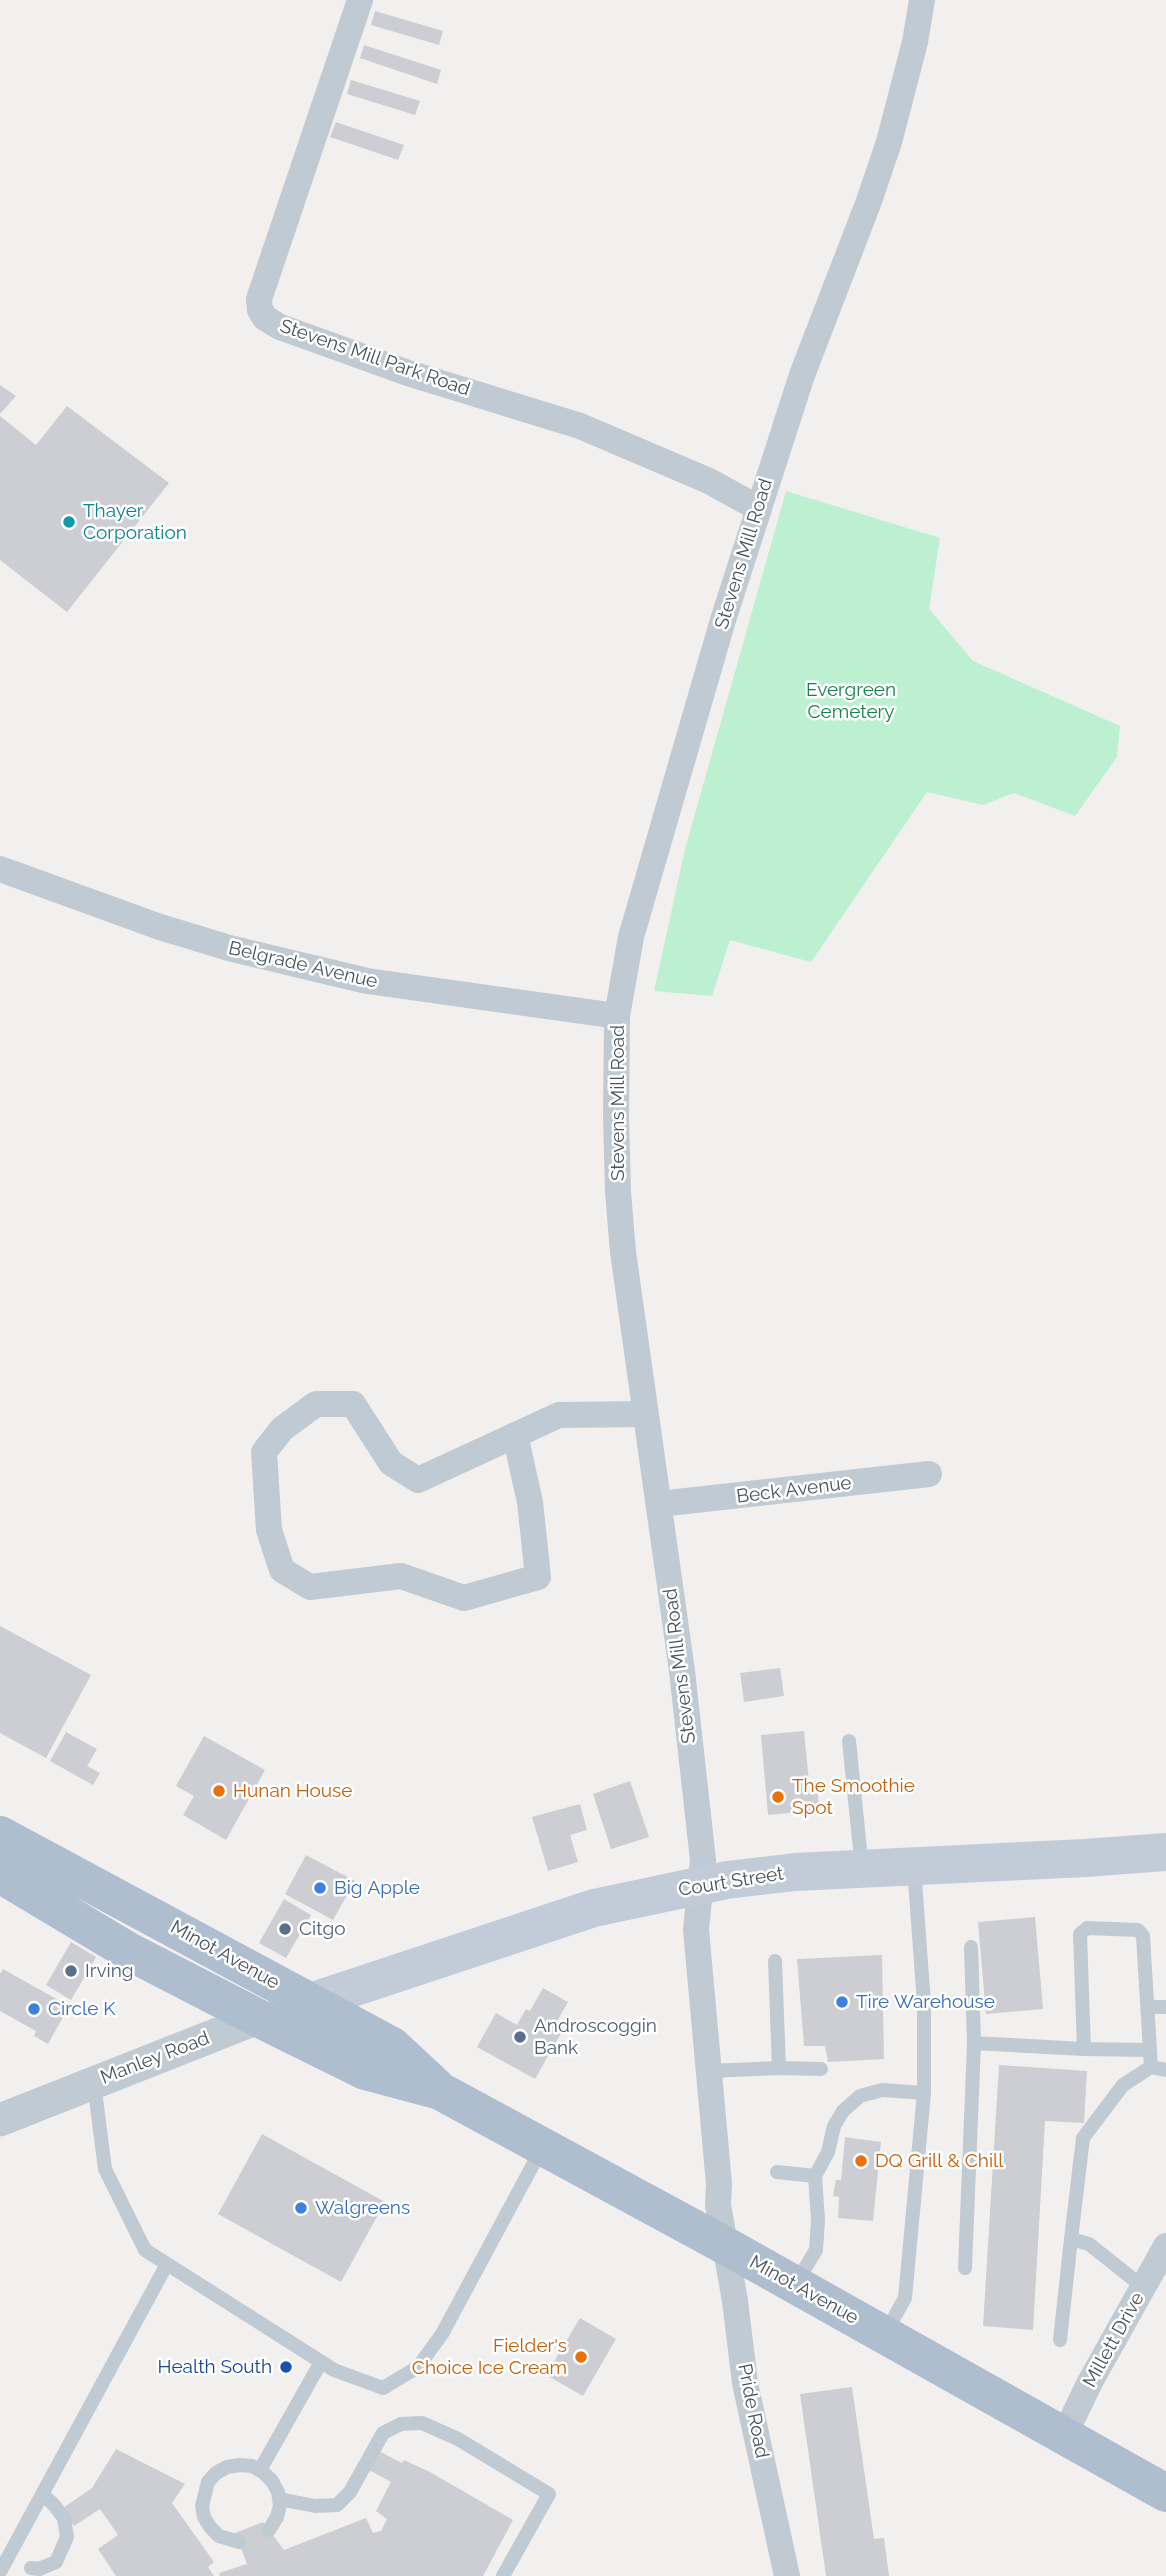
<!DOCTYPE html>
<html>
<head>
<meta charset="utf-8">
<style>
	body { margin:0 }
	canvas { display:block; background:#f2efef }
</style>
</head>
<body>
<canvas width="1166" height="2576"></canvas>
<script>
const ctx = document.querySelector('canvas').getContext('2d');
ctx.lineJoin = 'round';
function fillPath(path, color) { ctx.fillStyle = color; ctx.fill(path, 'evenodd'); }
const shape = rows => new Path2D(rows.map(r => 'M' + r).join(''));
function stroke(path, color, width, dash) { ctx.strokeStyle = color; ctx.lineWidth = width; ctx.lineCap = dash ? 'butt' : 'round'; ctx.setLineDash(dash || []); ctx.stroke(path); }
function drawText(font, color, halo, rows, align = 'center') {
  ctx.font = font + ' Raleway,sans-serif'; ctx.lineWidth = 5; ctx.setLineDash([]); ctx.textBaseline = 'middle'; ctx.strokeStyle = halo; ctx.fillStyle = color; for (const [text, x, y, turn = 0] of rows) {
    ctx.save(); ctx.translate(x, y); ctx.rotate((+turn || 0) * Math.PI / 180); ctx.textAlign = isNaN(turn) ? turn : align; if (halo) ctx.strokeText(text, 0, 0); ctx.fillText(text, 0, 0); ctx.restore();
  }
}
const green = shape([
	[786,491,940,538,929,609,973,661,1120,726,1117,757,1075,816,1014,793,983,805,927,792,811,962,730,940,712,996,654,991,685,849]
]);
const building = shape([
	[375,11,443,31,439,45,371,25],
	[364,45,441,70,437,84,360,58],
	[351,80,420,101,415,115,347,94],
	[336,122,404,145,398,160,330,137],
	[0,385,16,396,0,414],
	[67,406,169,483,67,612,0,560,0,416,36,445],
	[0,1626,91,1675,46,1758,0,1733],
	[780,1668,784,1696,744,1702,740,1673],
	[804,1731,809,1782,817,1781,819,1810,768,1815,761,1735],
	[66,1732,97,1749,87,1766,100,1773,93,1785,50,1761],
	[204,1736,265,1770,226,1840,183,1815,194,1796,176,1786],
	[630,1781,649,1837,611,1849,593,1794],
	[580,1804,587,1830,570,1835,578,1862,548,1871,532,1817],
	[306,1855,355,1881,333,1920,285,1894],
	[284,1899,311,1915,286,1958,259,1943],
	[1035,1917,1043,2009,986,2014,978,1922],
	[71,1942,96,1957,71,2000,46,1985],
	[882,1955,884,2059,828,2062,825,2046,804,2046,797,1959],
	[3,1969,69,2006,48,2044,34,2036,36,2031,0,2011,0,1974],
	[543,1988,568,2002,556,2023,564,2028,535,2079,477,2047,496,2013,517,2025,526,2009,530,2011],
	[999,2065,1087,2071,1084,2123,1045,2121,1033,2330,983,2326],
	[262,2134,385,2202,341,2282,218,2214],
	[845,2137,881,2142,873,2221,838,2218,839,2197,833,2196,836,2180,841,2180],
	[580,2318,616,2339,583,2396,546,2375],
	[852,2387,874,2539,884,2538,889,2576,826,2576,800,2394],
	[116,2449,185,2484,172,2503,214,2562,208,2567,214,2576,116,2576,98,2549,118,2535,100,2509,74,2526,63,2508,92,2488],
	[377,2450,402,2463,404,2460,430,2472,513,2520,483,2576,220,2576,219,2573,247,2564,235,2533,263,2522,284,2550,366,2518,373,2533,381,2531,387,2519,376,2511,391,2482,367,2469]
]);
const service = shape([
	[849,1741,862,1869],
	[971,1947,974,2043,1084,2049,1080,1934,1087,1928,1138,1930,1143,1936,1151,2067],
	[1148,2007,1166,2007],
	[1084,2049,1149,2050],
	[779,2068,821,2069],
	[708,2071,779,2068,775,1961],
	[94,2083,105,2169,145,2250,334,2370,383,2388,418,2367,442,2334,542,2148],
	[777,2172,815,2176],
	[965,2268,974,2043],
	[796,2283,816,2250,818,2221,815,2176,828,2152,834,2126,843,2111,860,2096,882,2090,924,2093],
	[1143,2287,1089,2244,1071,2239,1083,2138,1123,2085,1151,2067,1166,2070],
	[885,2334,905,2298,924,2093,924,2004,914,1867],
	[1060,2340,1071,2239],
	[260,2470,321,2362],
	[279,2499,315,2506,337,2505,350,2492,383,2433,401,2424,422,2423,458,2439,549,2494,503,2576],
	[239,2542,219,2536,210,2527,204,2517,202,2506,208,2482,216,2473,227,2467,240,2465,252,2466,263,2472,272,2481,278,2492,280,2505,277,2517,269,2530],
	[31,2568,39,2569,56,2562,67,2537,64,2518,54,2505,43,2495],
	[0,2572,167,2264]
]);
const minor = shape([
	[360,0,259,299,260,310,265,318,280,327,408,373,580,426,709,481,758,508],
	[0,869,160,927,229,948,367,981,617,1016],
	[515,1435,530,1502,538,1577,464,1598,401,1576,310,1587,282,1570,269,1530,264,1452,282,1429,316,1404,353,1404,391,1463,418,1480,559,1415,646,1414],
	[659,1504,929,1474],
	[1064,2436,1090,2382,1166,2246],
	[787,2576,745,2383,735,2301,718,2205,719,2184,696,1930,703,1860,682,1671,623,1252,618,1192,616,1117,617,1016,631,937,723,620,802,375,869,201,889,142,915,42,922,0]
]);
const tertiary = shape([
	[0,2120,258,2018]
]);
const secondary = shape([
	[286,2010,594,1908,727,1880,795,1872,1085,1858,1166,1852]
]);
const primary = shape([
	[0,1835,392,2046,436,2087],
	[0,1874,130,1952,258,2018,365,2071,440,2091,726,2246,1166,2493]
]);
const markers = [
	[69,522,7,"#0f9aa8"],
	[219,1791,7,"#e8710a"],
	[778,1797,7,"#e8710a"],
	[320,1888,7,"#3f7fe0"],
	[285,1929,7,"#5c6f8a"],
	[71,1971,7,"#5c6f8a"],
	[842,2002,7,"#3f7fe0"],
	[34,2009,7,"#3f7fe0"],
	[520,2037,7,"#5c6f8a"],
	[861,2161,7,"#e8710a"],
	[301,2208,7,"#3f7fe0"],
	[581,2357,7,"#e8710a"],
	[286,2367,7,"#1a4fb4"]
];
const streetNames = [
	["Stevens Mill Park Road",375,358,19],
	["Stevens Mill Road",744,554,-73],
	["Belgrade Avenue",303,965,13],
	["Stevens Mill Road",618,1103,-90],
	["Beck Avenue",794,1490,-7],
	["Stevens Mill Road",680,1666,-97],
	["Court Street",731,1882,-9],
	["Minot Avenue",225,1955,29],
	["Manley Road",155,2058,-21],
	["Minot Avenue",804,2290,29],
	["Millett Drive",1114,2340,-61],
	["Pride Road",753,2411,79]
];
const cultureNames = [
	["Thayer",83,511],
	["Corporation",83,533]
];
const parkNames = [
	["Evergreen",851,690],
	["Cemetery",851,712]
];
const foodNames = [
	["The Smoothie",792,1786],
	["Spot",792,1808],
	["Hunan House",233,1791],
	["DQ Grill & Chill",875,2161],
	["Fielder's",567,2346,"right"],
	["Choice Ice Cream",567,2368,"right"]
];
const shopNames = [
	["Big Apple",334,1888],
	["Tire Warehouse",856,2002],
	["Circle K",48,2009],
	["Walgreens",315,2208]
];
const serviceNames = [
	["Citgo",299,1929],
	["Irving",85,1971],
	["Androscoggin",534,2026],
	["Bank",534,2048]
];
const transitNames = [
	["Health South",272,2367]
];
fillPath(green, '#bdf0d1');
fillPath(building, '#ccced4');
stroke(service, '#c0cad2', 14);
stroke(minor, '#c0cad2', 26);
stroke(tertiary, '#c0cad2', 33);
stroke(secondary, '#c2ccd9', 38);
stroke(primary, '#aebecf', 38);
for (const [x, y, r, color] of markers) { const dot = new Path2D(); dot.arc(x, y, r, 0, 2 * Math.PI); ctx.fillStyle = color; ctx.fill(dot); stroke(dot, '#fff', 2.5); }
drawText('19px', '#47535d', '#fff', streetNames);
drawText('19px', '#0d838f', '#fff', cultureNames, 'left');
drawText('19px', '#15824c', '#fff', parkNames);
drawText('19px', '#c56008', '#fff', foodNames, 'left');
drawText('19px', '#366cbe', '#fff', shopNames, 'left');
drawText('19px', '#4e5e75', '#fff', serviceNames, 'left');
drawText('19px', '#164399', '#fff', transitNames, 'right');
</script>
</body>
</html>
